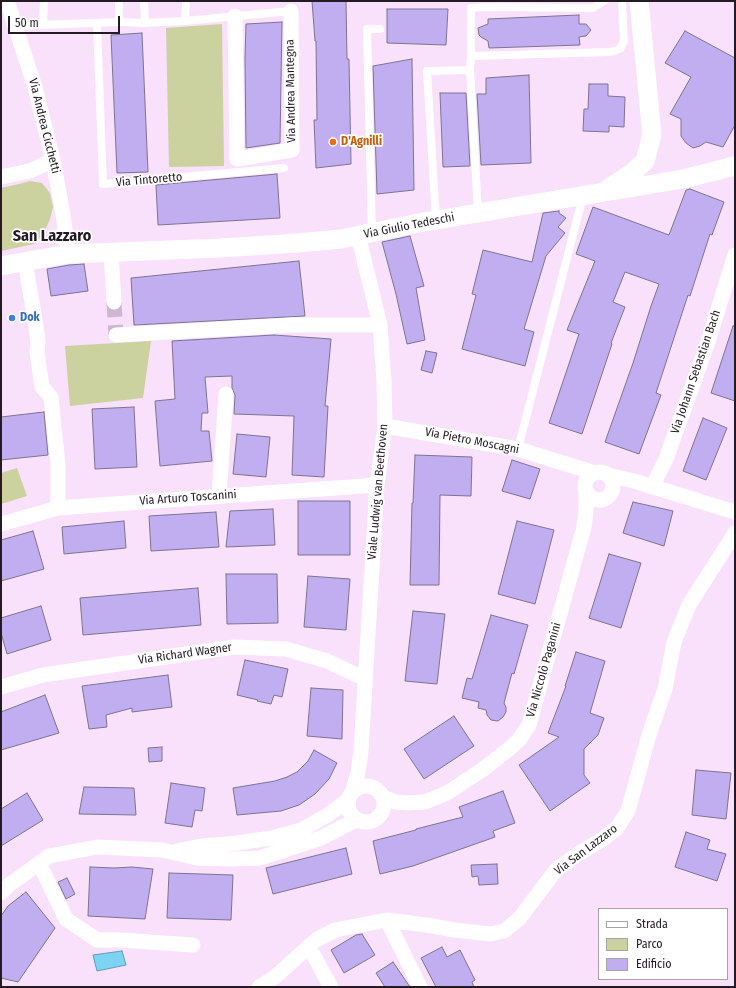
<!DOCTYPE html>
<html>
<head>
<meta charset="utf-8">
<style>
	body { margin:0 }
	#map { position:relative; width:736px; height:988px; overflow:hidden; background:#f9e0fb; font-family:"Fira Sans Condensed",sans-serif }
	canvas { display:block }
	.frame { position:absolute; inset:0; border:2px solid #231a24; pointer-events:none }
	.legend { position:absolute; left:598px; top:908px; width:130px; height:72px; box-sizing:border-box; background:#fff; border:1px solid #a7a3a7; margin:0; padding:5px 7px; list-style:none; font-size:12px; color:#231a24 }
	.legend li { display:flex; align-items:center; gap:8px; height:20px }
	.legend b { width:20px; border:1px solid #a7a3a7 }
	.scale { position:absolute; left:8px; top:16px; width:112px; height:18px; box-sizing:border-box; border:2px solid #231a24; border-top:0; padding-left:5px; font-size:12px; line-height:14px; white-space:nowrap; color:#231a24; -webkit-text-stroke:3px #fff; paint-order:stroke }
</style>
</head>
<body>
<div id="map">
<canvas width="736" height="988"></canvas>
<div class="frame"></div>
<ul class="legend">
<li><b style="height:5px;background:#fff"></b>Strada</li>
<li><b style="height:11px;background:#cbd19f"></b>Parco</li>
<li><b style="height:11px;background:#c1aef0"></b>Edificio</li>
</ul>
<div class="scale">50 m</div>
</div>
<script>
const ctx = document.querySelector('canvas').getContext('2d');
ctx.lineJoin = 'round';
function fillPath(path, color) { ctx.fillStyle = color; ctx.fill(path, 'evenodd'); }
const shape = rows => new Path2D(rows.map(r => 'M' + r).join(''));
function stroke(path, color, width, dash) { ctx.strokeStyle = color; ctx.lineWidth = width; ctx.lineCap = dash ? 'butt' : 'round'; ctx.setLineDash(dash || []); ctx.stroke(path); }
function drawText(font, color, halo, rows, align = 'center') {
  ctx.font = font + ' "Fira Sans Condensed",sans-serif'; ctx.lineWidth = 3.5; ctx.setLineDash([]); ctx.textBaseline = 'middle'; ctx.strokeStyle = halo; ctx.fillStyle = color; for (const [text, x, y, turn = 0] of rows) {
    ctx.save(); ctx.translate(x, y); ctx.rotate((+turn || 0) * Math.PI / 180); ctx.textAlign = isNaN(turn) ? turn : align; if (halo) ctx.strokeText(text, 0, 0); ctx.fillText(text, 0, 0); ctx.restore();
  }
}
const green = shape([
	[222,24,224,166,169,167,166,28],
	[30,181,42,183,50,193,53,207,50,219,44,233,34,244,1,251,1,188,19,184],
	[151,341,143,398,70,406,65,346],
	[17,468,27,496,1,504,1,473]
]);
const water = shape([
	[122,951,126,965,97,971,93,955,122,951]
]);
const building = shape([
	[312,1,346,1,347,59,349,59,351,164,316,168,314,120,317,120,316,41,315,41,312,1],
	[387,9,448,9,446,45,387,43,387,9],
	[579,15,579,24,586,24,591,30,586,36,579,37,580,45,489,48,488,41,481,37,479,35,478,28,488,24,488,19,579,15],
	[282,22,280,143,246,148,245,58,246,24,282,22],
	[685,31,735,58,735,125,723,147,706,142,700,146,693,148,686,143,681,136,681,119,670,114,691,77,665,63,685,31],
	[142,33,148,172,117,173,111,35,142,33],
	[412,59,414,190,377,194,373,66,412,59],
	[529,75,531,163,481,165,477,94,486,94,486,78,529,75],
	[589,84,608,84,608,96,625,97,624,127,609,126,609,132,583,131,584,109,588,109,589,84],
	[440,93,466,93,470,166,443,167,440,93],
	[277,174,280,218,158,225,156,185,277,174],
	[690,189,724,202,712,235,710,234,690,296,688,295,656,393,661,395,639,454,605,442,633,363,651,306,659,284,625,272,613,302,625,307,611,343,612,344,582,434,549,423,579,334,567,330,595,261,576,254,593,207,669,235,686,190,690,189],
	[559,211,559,213,566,218,558,227,565,233,546,256,524,329,534,332,525,366,462,349,476,295,472,294,483,250,532,262,543,213,559,211],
	[410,236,424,286,416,288,425,340,407,344,396,294,382,242,410,236],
	[299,261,305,316,134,325,131,278,299,261],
	[84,264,88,291,51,296,47,269,69,265,84,264],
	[733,326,735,326,735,401,711,393,733,326],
	[274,335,331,339,325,406,328,406,324,477,292,475,294,416,234,414,235,395,232,388,232,376,205,377,208,413,202,413,201,431,209,431,212,461,160,466,155,401,175,399,172,341,274,335],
	[426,351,437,353,432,373,421,370,426,351],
	[134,407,137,467,95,469,92,409,134,407],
	[44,412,48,455,1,460,1,417,44,412],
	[703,418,727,428,706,480,683,471,703,418],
	[237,434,270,437,266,477,233,474,237,434],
	[415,455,472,457,471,496,440,495,439,585,410,585,412,503,413,503,415,455],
	[512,460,540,469,530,499,502,491,512,460],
	[298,501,350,501,350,555,298,555,298,501],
	[633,502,673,511,664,546,623,533,633,502],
	[273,509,275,545,226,547,230,511,273,509],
	[216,512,219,547,151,551,149,516,216,512],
	[124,521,126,548,64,554,62,527,124,521],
	[517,521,554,530,535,604,498,594,517,521],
	[33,531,44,569,1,581,1,540,33,531],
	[609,554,641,563,621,628,589,618,609,554],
	[226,574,277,574,278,623,227,624,226,574],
	[308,576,350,579,346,630,304,627,308,576],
	[198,588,201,625,83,635,80,598,198,588],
	[41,606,51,640,7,654,1,633,1,618,41,606],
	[413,611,445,614,437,684,405,681,413,611],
	[491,615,528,625,514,674,512,673,504,703,506,707,506,712,503,717,498,721,491,720,487,715,486,710,478,708,479,702,462,698,467,678,472,679,491,615],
	[576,652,605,661,590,713,604,718,598,735,584,749,584,775,590,783,550,811,519,765,559,737,548,733,566,686,565,686,576,652],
	[245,660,288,669,282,697,274,695,271,704,257,701,258,700,237,695,245,660],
	[168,675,172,707,132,712,132,708,106,715,107,727,89,729,82,686,168,675],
	[311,688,343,690,342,739,307,736,311,688],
	[45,695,59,733,1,750,1,712,45,695],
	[454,716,474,746,424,779,404,749,454,716],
	[162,747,162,761,149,762,148,748,162,747],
	[314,750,337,763,329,779,315,794,299,805,281,811,237,815,233,788,275,781,287,777,297,772,308,761,314,750],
	[696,770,731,773,726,819,692,815,696,770],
	[171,783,205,788,202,811,195,810,192,827,165,823,171,783],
	[84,787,134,788,136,815,79,814,84,787],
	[503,791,515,823,493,831,495,837,413,866,380,874,373,841,416,830,416,829,463,817,459,807,503,791],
	[27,793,43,820,1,846,1,809,27,793],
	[686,832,710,840,707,849,726,854,717,881,675,867,686,832],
	[346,848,352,874,273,894,266,868,346,848],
	[497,864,498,884,479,885,478,876,472,877,471,865,497,864],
	[90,867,114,868,132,867,153,869,145,919,88,916,90,867],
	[169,873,233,875,231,920,167,918,169,873],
	[67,878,75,894,66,899,58,882,67,878],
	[26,892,55,928,18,982,1,978,1,916,8,906,26,892],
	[362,934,375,955,344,973,331,950,356,935,362,934],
	[442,947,447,957,460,950,475,980,472,982,474,987,436,987,421,958,442,947],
	[393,962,410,987,385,987,376,973,393,962]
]);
const minorTunnel = shape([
	[114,302,116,335]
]);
const service = shape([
	[119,1,119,22],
	[144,1,145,23],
	[185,21,186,1],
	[97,23,103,184,284,168],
	[43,25,44,1],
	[16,26,119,22,145,23,185,21,291,11],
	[471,56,471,8,485,7,593,8,604,1],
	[478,213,470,70,471,56,610,52,620,49,624,41,622,1],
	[436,220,427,71,470,70],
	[372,233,367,29,380,29],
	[518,449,583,196]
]);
const minor = shape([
	[7,1,35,87,53,160,63,214,68,254],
	[235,16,237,159,292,150,291,11],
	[1,177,30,171,53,160],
	[111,252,114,302],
	[25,261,36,326,38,342,37,352,42,387,51,397,58,465,58,508],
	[116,335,292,325,380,325],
	[385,426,518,449,595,473],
	'585 486a14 14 0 1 1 28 0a14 14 0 1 1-28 0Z',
	[608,475,634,481,735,512],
	[652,487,666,459,706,348,735,255],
	[219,496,226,394],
	[1,524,58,508,377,485],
	[1,687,43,675,234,647,286,649,327,661,365,679],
	'348 804a18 18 0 1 1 36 0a18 18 0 1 1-36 0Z',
	[352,793,358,773,361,751,377,485,385,426,384,380,380,325,358,235],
	[383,797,395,802,408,803,425,802,447,793,482,770,509,749,519,740,529,725,584,527,586,511,586,492],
	[177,851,201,846,237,843,272,838,301,830,328,815,340,806,349,798],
	[39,863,66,919,97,940,121,940,193,945],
	[1,893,9,885,49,856,97,847,162,850,197,858,231,859,260,858,321,838,342,827,358,820],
	[387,920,420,987],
	[309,947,331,987],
	[259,987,275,977,316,940,335,930,387,920,426,925,455,930,490,934,504,931,519,919,556,870,578,854,603,839,617,828,628,811,649,735,665,689,674,642,689,605,735,533]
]);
const tertiary = shape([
	[606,190,632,173,645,161,652,135,639,1],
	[1,266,68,254,220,248,298,243,341,239,424,222,683,179,735,166]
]);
const markers = [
	[333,142,4,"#e8710a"],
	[12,318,4,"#3f7fe0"]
];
const streetNames = [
	["Via Andrea Mantegna",291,91,-91],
	["Via Andrea Cicchetti",44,126,76],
	["Via Tintoretto",149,180,-5],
	["Via Giulio Tedeschi",409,226,-11],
	["Via Johann Sebastian Bach",696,372,-71],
	["Via Pietro Moscagni",472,441,11],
	["Viale Ludwig van Beethoven",378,492,-85],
	["Via Arturo Toscanini",188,498,-4],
	["Via Richard Wagner",185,654,-8],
	["Via Niccolò Paganini",544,670,-74],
	["Via San Lazzaro",586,850,-37]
];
const foodNames = [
	["D'Agnilli",341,142]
];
const shopNames = [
	["Dok",20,318]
];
const districtNames = [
	["San Lazzaro",52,237]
];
fillPath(green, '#cbd19f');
fillPath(water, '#7dd3f2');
stroke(water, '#629cb4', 1);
fillPath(building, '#c1aef0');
stroke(building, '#7b7491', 1);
stroke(minorTunnel, '#ceb8d0', 15, [15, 8]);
stroke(service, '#fff', 8);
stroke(minor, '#fff', 15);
stroke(tertiary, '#fff', 19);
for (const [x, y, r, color] of markers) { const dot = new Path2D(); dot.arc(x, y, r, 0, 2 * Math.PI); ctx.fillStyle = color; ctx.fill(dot); stroke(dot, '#fff', 1.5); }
drawText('12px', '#231a24', '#fff', streetNames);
drawText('bold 12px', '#c56008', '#fff', foodNames, 'left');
drawText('bold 12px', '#366cbe', '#fff', shopNames, 'left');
drawText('bold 16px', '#231a24', '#fff', districtNames);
</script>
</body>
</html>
